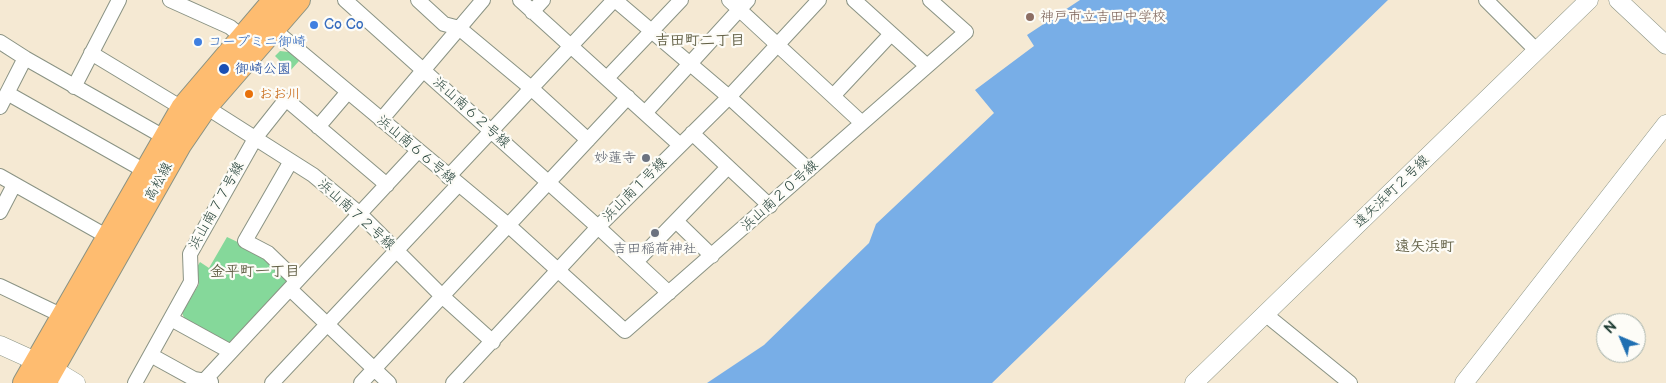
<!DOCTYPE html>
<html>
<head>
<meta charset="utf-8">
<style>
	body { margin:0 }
	#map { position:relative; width:1666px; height:383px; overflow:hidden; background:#f5e9d3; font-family:"Balsamiq Sans",sans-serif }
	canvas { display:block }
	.north { position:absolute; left:1596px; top:313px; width:50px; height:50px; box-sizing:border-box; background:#fdfcf7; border:1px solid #a4b0a9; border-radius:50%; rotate:315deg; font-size:14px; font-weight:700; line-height:20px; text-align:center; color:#1f3d34 }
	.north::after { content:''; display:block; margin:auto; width:18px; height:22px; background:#1f6fb2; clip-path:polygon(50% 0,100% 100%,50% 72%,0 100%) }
</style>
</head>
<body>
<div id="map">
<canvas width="1666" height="383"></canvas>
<div class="north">N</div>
</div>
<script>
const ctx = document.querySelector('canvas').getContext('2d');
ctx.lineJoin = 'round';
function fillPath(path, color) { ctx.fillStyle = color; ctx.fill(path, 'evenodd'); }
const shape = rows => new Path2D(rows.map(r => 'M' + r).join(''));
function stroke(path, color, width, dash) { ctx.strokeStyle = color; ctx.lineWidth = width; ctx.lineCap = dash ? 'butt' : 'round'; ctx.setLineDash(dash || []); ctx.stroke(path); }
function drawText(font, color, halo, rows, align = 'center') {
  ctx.font = font + ' "Balsamiq Sans","Klee One",sans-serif'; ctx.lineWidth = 4.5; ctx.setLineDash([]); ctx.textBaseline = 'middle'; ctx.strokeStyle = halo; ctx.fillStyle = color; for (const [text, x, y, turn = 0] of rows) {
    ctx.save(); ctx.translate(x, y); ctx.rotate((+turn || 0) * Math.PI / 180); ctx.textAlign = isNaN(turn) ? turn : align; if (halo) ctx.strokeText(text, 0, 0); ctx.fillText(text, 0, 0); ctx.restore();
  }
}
const green = shape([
	[280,51,289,52,299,61,290,71,275,56],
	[227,237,265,255,289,277,289,283,233,342,226,343,185,320,182,313,199,284,197,267,200,262,209,268]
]);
const water = shape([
	[1080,0,1388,0,992,383,707,383,764,345,869,243,876,224,994,113,975,90,1034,46,1027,35]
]);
const minor = shape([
	[170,0,230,27,248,42],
	[345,0,598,227,669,293],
	[418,0,444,24,459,28,531,88,588,140],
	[520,0,680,145],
	[615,0,729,97,809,170],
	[729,0,862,123],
	[854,0,927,66],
	[1486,0,1537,51],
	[532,12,543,0],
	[273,29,508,225,625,331,966,32,930,0],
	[0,42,25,58],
	[91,53,182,108],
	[607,78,681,0],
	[74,87,119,0],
	[7,93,145,171],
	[833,96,891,34],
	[0,107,25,58,164,137],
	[206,107,313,175,360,214,442,296,493,342],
	[645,113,748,0],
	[381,120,483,0],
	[318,127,347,93],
	[692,133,770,206],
	[291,161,245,241,268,253,297,281],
	[0,176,108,237],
	[448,177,614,0],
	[0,212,14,185],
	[676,221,712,256],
	[636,262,728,167],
	[0,286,63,316],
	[290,289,389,383],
	[1265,314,1350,383],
	[171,319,231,352],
	[150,357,156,358,194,379,211,382],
	[135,383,191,282,190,254,256,137,283,103,288,101,387,185],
	[202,383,418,151],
	[272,383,458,185],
	[361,383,628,97],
	[453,383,598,227,729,97,819,0]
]);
const tertiary = shape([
	[1618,0,1666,45],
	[0,345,53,369,76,383],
	[1194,383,1589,0],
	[1464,383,1666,124]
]);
const primary = shape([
	[24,383,182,108,274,0],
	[45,383,180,145,206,107,299,0]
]);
const markers = [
	[1030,17,5,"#8d6e63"],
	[314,25,5,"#3f7fe0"],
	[198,42,5,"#3f7fe0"],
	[224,69,6,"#1a4fb4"],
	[249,94,5,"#e8710a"],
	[646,158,5,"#6b7280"],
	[655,233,5,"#6b7280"]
];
const educationNames = [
	["神戸市立吉田中学校",1040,17]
];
const shopNames = [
	["Co Co",324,25],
	["コープミニ御崎",208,42]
];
const transitNames = [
	["御崎公園",235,69]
];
const foodNames = [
	["おお川",259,94]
];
const streetNames = [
	["浜山南６２号線",471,113,42],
	["浜山南６６号線",416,150,40],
	["高松線",159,182,-61],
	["浜山南１号線",635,190,-45],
	["遠矢浜町２号線",1392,192,-44],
	["浜山南２０号線",780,196,-42],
	["浜山南７７号線",217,206,-61],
	["浜山南７２号線",356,215,42]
];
const worshipNames = [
	["妙蓮寺",636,158],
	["吉田稲荷神社",655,249,"center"]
];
const neighbourhoodNames = [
	["吉田町二丁目",700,41],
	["遠矢浜町",1425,247],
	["金平町一丁目",255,272]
];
fillPath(green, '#85d89a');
fillPath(water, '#78aee7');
stroke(minor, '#8a9384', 16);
stroke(tertiary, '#8a9384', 19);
stroke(primary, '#8a9384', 24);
stroke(minor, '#fff', 14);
stroke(tertiary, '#fff', 18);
stroke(primary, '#febc70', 22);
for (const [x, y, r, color] of markers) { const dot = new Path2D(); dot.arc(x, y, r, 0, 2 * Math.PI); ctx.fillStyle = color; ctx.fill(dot); stroke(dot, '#fdfcf7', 2); }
drawText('14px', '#785e54', '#fdfcf7', educationNames, 'left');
drawText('14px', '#366cbe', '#fdfcf7', shopNames, 'left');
drawText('14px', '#164399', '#fdfcf7', transitNames, 'left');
drawText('14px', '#c56008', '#fdfcf7', foodNames, 'left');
drawText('14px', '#1f3d34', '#fdfcf7', streetNames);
drawText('14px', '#5b616d', '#fdfcf7', worshipNames, 'right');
drawText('bold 15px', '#626046', '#fdfcf7', neighbourhoodNames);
</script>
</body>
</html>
